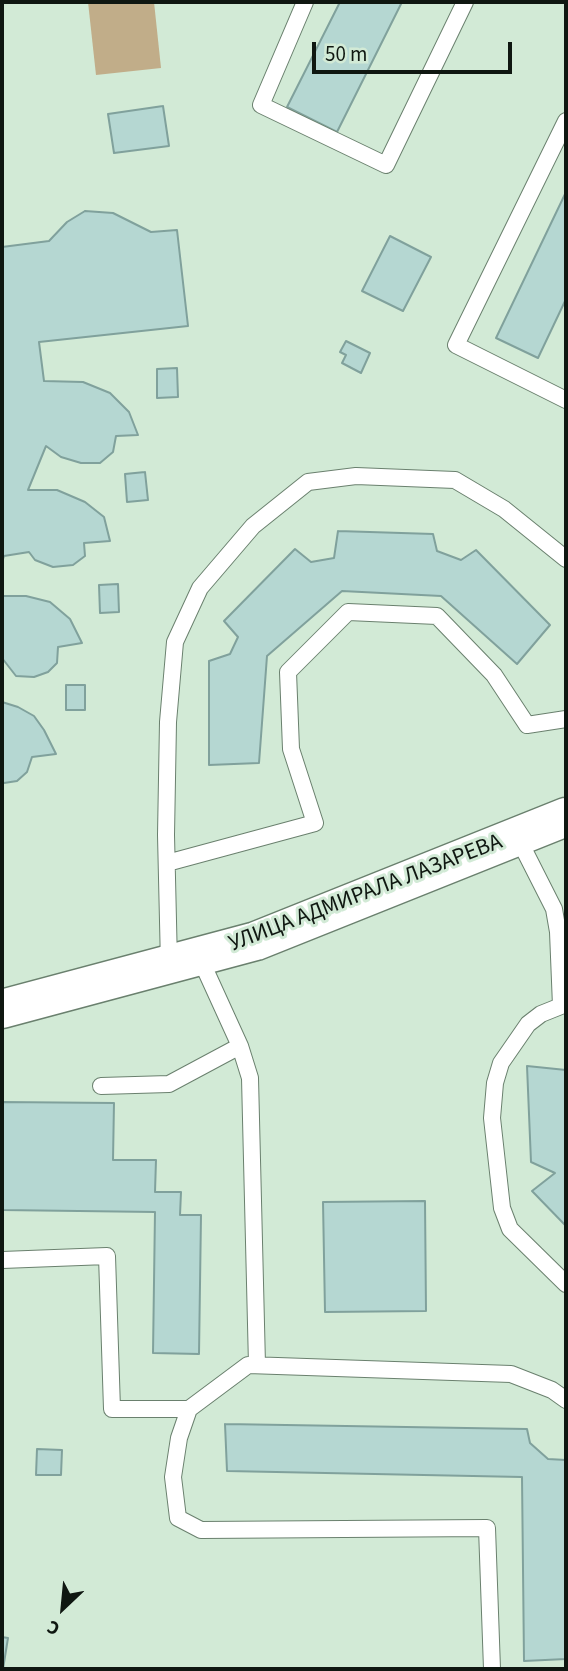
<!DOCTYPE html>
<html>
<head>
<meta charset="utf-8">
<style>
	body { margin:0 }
	#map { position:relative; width:568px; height:1671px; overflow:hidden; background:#d2ead6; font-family:"Source Sans 3",sans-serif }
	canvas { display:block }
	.frame { position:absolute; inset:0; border:4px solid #0f1711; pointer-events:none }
	.north { position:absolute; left:28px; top:1573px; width:70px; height:70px; -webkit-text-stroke:5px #d2ead6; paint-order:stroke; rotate:206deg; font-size:19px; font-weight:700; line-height:28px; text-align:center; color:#0f1711 }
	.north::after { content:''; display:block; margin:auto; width:24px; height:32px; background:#0f1711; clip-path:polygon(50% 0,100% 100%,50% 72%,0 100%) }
	.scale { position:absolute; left:312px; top:42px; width:200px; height:32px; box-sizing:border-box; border:4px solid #0f1711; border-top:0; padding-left:9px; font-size:21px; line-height:24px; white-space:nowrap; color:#0f1711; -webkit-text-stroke:5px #d2ead6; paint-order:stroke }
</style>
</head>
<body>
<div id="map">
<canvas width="568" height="1671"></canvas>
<div class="frame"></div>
<div class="north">С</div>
<div class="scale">50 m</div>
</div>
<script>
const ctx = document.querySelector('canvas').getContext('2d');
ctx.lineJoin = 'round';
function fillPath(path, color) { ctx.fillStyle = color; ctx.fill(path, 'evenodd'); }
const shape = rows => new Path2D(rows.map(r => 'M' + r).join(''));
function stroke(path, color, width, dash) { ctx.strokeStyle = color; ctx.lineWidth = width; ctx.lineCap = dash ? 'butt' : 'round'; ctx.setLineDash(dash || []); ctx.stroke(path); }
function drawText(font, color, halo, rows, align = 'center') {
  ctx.font = font + ' "Source Sans 3",sans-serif'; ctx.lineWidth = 6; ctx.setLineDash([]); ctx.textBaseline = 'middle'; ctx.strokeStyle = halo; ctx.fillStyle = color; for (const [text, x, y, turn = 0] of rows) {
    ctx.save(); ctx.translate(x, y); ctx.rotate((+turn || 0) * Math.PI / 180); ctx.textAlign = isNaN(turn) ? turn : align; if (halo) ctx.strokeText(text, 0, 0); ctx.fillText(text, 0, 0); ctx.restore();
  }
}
const green = shape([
	[88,2,154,2,161,68,96,75]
]);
const building = shape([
	[340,2,402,2,337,132,287,107,340,2],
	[163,106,169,146,114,153,108,114,163,106],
	[566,192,566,299,538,358,496,338,566,192],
	[85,211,113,213,151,232,177,230,188,326,39,342,44,381,83,382,110,393,129,412,138,435,116,436,113,452,100,463,81,463,61,457,46,446,28,490,57,490,85,502,104,517,110,541,84,543,85,556,73,565,53,567,35,560,29,552,4,556,2,562,2,247,49,241,67,222,85,211],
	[390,236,431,257,403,311,362,291,390,236],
	[346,341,370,353,361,373,342,363,346,355,340,352,346,341],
	[177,368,178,397,157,398,157,369,177,368],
	[145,472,148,500,127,502,125,474,145,472],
	[338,531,433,534,437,551,461,560,476,550,550,625,517,664,441,596,342,591,267,656,259,763,209,765,209,661,230,654,238,637,224,621,295,549,311,562,334,558,338,531],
	[118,584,119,612,100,613,99,585,118,584],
	[2,596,26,596,50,602,70,619,82,643,58,647,57,663,48,672,34,677,16,676,2,658,2,596],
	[66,685,85,685,85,710,66,710,66,685],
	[2,702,18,707,34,716,44,730,56,754,32,757,27,772,17,781,4,783,2,782,2,702],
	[527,1066,566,1070,566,1226,532,1191,555,1173,531,1162,527,1066],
	[2,1102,114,1103,113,1160,156,1160,155,1192,181,1192,180,1215,201,1215,199,1354,153,1353,155,1212,2,1210,2,1102],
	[425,1201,426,1311,325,1312,323,1202,425,1201],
	[225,1424,527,1429,530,1443,548,1459,566,1460,566,1659,524,1661,522,1477,227,1471,225,1424],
	[37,1449,62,1450,61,1475,36,1475,37,1449],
	[2,1637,8,1638,3,1669,2,1669,2,1637]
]);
const lane = shape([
	[305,2,261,105,386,165,465,2],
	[566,121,456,345,566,400],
	[517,836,554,909,558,932,561,1006,541,1014,528,1024,501,1063,495,1083,492,1118,502,1208,510,1229,566,1284],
	[167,863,315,823,291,749,288,672,348,612,437,616,494,675,527,725,566,719],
	[199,956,240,1046,250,1078,257,1365],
	[169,964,166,835,168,722,175,642,200,588,253,526,308,482,356,476,455,480,504,509,566,559],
	[101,1086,169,1084,240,1046],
	[2,1260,107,1256,112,1409,189,1409],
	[492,1669,487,1528,201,1530,178,1518,173,1477,179,1438,189,1409,248,1365,511,1374,552,1390,566,1400]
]);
const secondary = shape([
	[2,1009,256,941,566,817]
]);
const streetNames = [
	["УЛИЦА АДМИРАЛА ЛАЗАРЕВА",366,894,-21]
];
fillPath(green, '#c1ad89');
fillPath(building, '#b5d7d2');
stroke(building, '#80a19c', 2);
stroke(lane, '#6a806e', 18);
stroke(secondary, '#6a806e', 41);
stroke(lane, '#fff', 16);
stroke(secondary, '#fff', 38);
drawText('23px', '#0f1711', '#d2ead6', streetNames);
</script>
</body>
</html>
